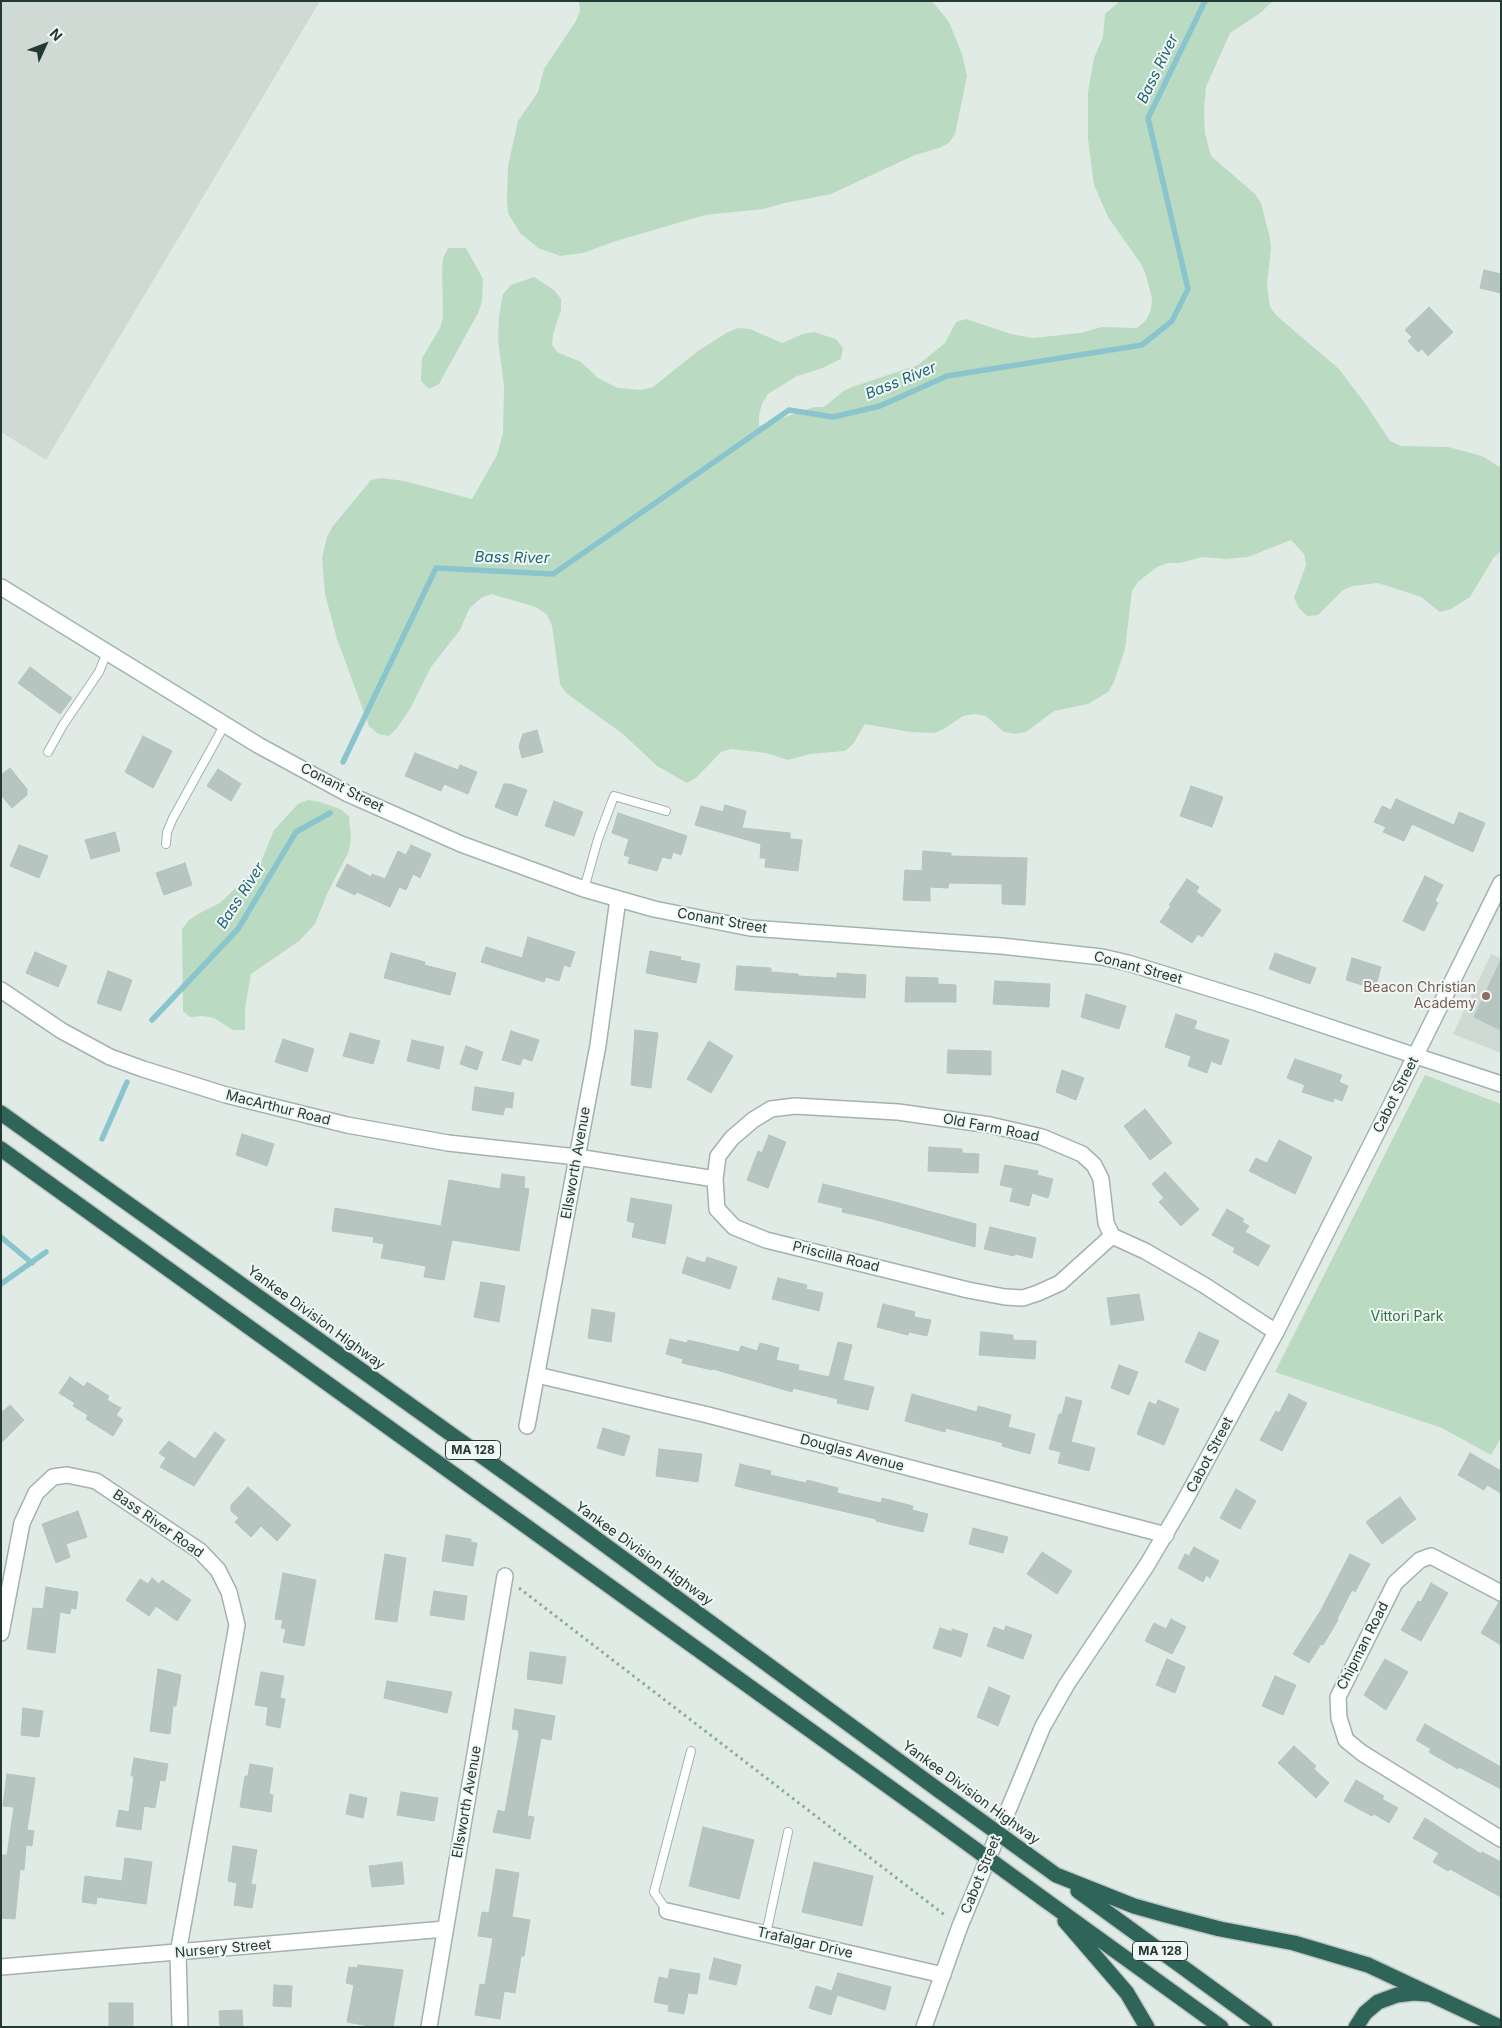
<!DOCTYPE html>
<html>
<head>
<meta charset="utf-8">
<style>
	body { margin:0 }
	#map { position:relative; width:1502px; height:2028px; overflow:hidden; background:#e0ebe6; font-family:Inter,sans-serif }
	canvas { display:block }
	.frame { position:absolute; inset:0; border:2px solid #223a33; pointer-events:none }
	.north { position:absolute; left:20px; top:20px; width:50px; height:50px; -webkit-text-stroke:4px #f1f7f4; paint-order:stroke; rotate:47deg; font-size:14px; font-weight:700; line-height:20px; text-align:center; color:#223a33 }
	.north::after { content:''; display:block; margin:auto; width:18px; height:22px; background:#223a33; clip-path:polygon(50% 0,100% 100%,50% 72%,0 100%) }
</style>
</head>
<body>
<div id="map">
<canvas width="1502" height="2028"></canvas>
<div class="frame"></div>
<div class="north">N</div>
</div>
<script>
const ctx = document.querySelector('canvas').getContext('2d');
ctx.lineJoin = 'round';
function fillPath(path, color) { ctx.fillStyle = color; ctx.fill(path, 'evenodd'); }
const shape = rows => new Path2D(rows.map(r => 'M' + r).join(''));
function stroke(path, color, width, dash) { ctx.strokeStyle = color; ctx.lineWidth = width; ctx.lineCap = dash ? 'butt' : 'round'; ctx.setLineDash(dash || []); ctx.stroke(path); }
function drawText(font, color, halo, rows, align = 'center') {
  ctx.font = font + ' Inter,sans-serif'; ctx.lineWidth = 4; ctx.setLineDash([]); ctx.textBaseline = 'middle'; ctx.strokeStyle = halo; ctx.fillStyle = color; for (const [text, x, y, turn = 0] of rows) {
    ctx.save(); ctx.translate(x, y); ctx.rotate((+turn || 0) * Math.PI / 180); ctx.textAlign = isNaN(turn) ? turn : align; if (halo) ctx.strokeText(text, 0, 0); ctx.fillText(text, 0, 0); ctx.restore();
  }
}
const built = shape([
	[1,1,320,1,46,460,1,432],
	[1491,954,1501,958,1501,1053,1453,1034]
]);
const green = shape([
	[579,1,932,1,949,22,962,54,967,76,955,134,949,143,939,148,915,155,831,194,785,203,763,209,705,215,616,241,583,253,560,256,538,248,520,233,508,213,507,201,508,166,518,121,538,92,544,69,576,21,580,11],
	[1120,1,1273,1,1259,14,1230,33,1206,87,1204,110,1205,133,1211,156,1255,194,1261,203,1270,238,1271,249,1267,284,1270,307,1277,316,1339,369,1367,406,1390,441,1401,446,1448,447,1482,456,1501,468,1501,551,1494,557,1470,597,1451,609,1440,612,1421,597,1388,586,1377,583,1353,586,1343,590,1318,615,1307,616,1299,608,1294,598,1306,565,1304,554,1291,540,1248,557,1225,559,1202,557,1180,563,1168,563,1157,567,1138,582,1132,591,1125,649,1114,682,1108,692,1088,704,1054,711,1026,732,1015,734,1004,732,986,716,975,714,963,716,944,729,934,733,910,732,865,724,853,744,845,751,810,754,788,760,766,753,731,749,721,752,696,778,687,783,657,766,623,734,566,693,560,684,552,626,547,615,536,607,491,594,481,598,469,609,460,630,431,667,410,709,397,728,389,736,378,734,369,726,337,639,325,594,322,558,327,537,333,526,371,480,382,478,404,481,472,499,497,455,503,433,504,386,498,340,499,316,503,294,511,285,534,277,554,290,561,299,561,310,553,334,552,345,557,352,581,362,598,378,618,388,642,390,653,387,698,351,728,332,738,328,750,329,782,343,803,334,814,332,836,339,843,348,841,359,820,369,797,376,768,394,762,404,759,415,759,426,814,407,824,407,842,392,852,387,918,365,945,343,956,322,966,319,1011,334,1033,338,1080,333,1102,327,1137,328,1146,320,1151,310,1152,298,1146,275,1141,264,1108,217,1094,185,1088,139,1088,92,1094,58,1103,37,1105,14],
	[448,248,466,248,483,279,482,302,478,313,439,384,429,389,421,381,422,358,440,328,443,317,442,270,443,258],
	[308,800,320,802,340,809,349,816,351,839,349,851,328,892,315,924,299,941,251,974,245,1008,245,1030,233,1030,214,1018,203,1016,190,1017,183,1011,182,929,189,920,198,914,220,903,253,871,261,862,274,830,298,804],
	[1425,1075,1501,1104,1501,1438,1491,1455,1442,1428,1275,1372]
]);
const stream = shape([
	[343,762,436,568,553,574,789,410,833,417,880,406,947,376,1142,345,1172,321,1188,289,1148,118,1205,1],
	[152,1020,238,929,296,832,330,813],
	[102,1139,127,1082],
	[1,1237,32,1263],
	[1,1284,46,1252]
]);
const building = shape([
	[1484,270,1501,274,1501,293,1480,288,1484,270],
	[1429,307,1453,332,1428,356,1422,349,1418,352,1408,341,1412,337,1405,330,1429,307],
	[30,667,72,698,60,714,18,683,30,667],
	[537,730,543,752,522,758,519,746,523,734,537,730],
	[143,736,172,751,153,788,125,772,143,736],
	[415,753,458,770,460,765,477,772,468,794,444,784,441,791,405,776,415,753],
	[10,768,27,789,27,795,12,808,1,795,1,775,10,768],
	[218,769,241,784,231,801,207,786,218,769],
	[504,784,510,784,527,790,517,816,495,807,504,784],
	[1191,786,1223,797,1212,827,1180,816,1191,786],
	[1396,799,1454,825,1459,812,1485,823,1473,852,1412,824,1404,841,1383,832,1386,827,1374,822,1382,806,1391,810,1396,799],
	[554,801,583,812,574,836,545,826,554,801],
	[725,805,746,811,742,828,790,833,790,839,802,840,798,871,765,867,766,858,760,858,761,844,695,825,701,806,723,812,725,805],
	[618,813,687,836,681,855,673,852,671,859,662,857,657,871,628,863,630,857,624,855,629,839,612,833,618,813],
	[115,832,120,851,91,859,85,840,115,832],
	[19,845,48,856,39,878,10,866,19,845],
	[411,845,431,854,420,878,413,874,406,890,399,887,390,907,357,892,355,895,336,886,347,864,371,877,372,874,385,879,398,851,406,855,411,845],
	[923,851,951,853,951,856,1027,858,1025,905,1002,904,1002,884,949,883,948,888,930,887,930,901,903,900,905,870,922,871,923,851],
	[185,863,192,885,164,895,156,873,185,863],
	[1425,876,1443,885,1435,901,1438,903,1424,931,1403,921,1425,876],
	[1187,879,1199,887,1196,892,1221,910,1202,937,1198,934,1192,943,1160,922,1171,906,1169,905,1187,879],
	[528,937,575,952,570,967,564,965,559,981,546,977,544,982,481,962,486,947,522,958,528,937],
	[650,951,681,957,680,960,700,964,696,983,646,973,650,951],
	[35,952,67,966,58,987,26,973,35,952],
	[391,953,425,962,424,965,456,973,450,995,384,978,391,953],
	[1275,953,1316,968,1310,984,1269,969,1275,953],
	[1352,958,1381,967,1375,989,1346,980,1352,958],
	[1501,960,1501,1030,1474,1017,1501,960],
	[737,966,771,968,771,972,798,974,798,976,837,978,837,973,866,975,865,998,735,990,737,966],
	[108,971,132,980,121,1011,97,1003,108,971],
	[906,977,938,978,938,984,956,985,956,1002,905,1002,906,977],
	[995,981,1050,984,1049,1007,993,1004,995,981],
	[1086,994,1126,1006,1119,1029,1081,1017,1086,994],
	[1176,1014,1197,1021,1194,1029,1229,1040,1221,1065,1211,1061,1207,1073,1188,1066,1191,1056,1165,1047,1176,1014],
	[635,1030,658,1033,651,1088,631,1085,635,1030],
	[511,1031,539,1040,532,1061,523,1058,520,1065,502,1060,511,1031],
	[350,1033,380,1041,373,1064,343,1056,350,1033],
	[283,1039,314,1049,307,1072,275,1062,283,1039],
	[412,1040,444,1047,439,1069,407,1061,412,1040],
	[709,1041,733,1056,711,1093,687,1079,709,1041],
	[466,1046,483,1052,477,1070,460,1064,466,1046],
	[948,1050,991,1051,991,1075,947,1073,948,1050],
	[1295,1059,1342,1075,1339,1082,1348,1086,1342,1101,1334,1098,1333,1102,1302,1092,1305,1085,1287,1078,1295,1059],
	[1062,1070,1084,1078,1076,1100,1056,1092,1062,1070],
	[475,1087,514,1093,512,1108,505,1107,503,1115,472,1110,475,1087],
	[1145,1109,1172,1143,1150,1160,1124,1126,1145,1109],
	[242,1134,274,1144,267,1166,236,1155,242,1134],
	[769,1135,786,1142,768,1188,747,1180,758,1151,762,1153,769,1135],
	[1279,1140,1312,1157,1295,1194,1249,1171,1256,1158,1267,1163,1279,1140],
	[929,1147,962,1149,962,1153,979,1154,978,1173,928,1171,929,1147],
	[1005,1165,1038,1171,1037,1175,1053,1179,1048,1198,1032,1193,1029,1206,1010,1201,1013,1188,1000,1185,1005,1165],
	[1165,1172,1199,1209,1181,1226,1159,1202,1164,1198,1152,1184,1165,1172],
	[502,1174,525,1177,524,1188,529,1189,519,1251,452,1240,444,1280,424,1277,426,1266,381,1258,384,1244,373,1242,374,1237,332,1231,335,1208,441,1226,449,1180,500,1189,502,1174],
	[823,1184,899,1203,976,1224,975,1247,873,1219,842,1212,843,1208,818,1202,823,1184],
	[631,1198,672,1205,665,1244,632,1237,635,1223,627,1221,631,1198],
	[1227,1209,1244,1219,1242,1222,1249,1226,1245,1232,1270,1246,1258,1266,1233,1252,1235,1248,1212,1235,1227,1209],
	[990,1227,1036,1238,1032,1258,1015,1254,1014,1256,984,1249,990,1227],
	[687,1257,705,1263,707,1257,737,1267,730,1289,682,1273,687,1257],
	[778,1278,807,1285,806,1289,823,1293,819,1311,772,1299,778,1278],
	[481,1282,505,1286,499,1322,474,1317,481,1282],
	[1139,1294,1144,1320,1111,1325,1107,1298,1139,1294],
	[883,1304,915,1312,914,1317,931,1320,927,1336,909,1332,908,1335,877,1327,883,1304],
	[592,1309,615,1313,611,1342,588,1338,592,1309],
	[981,1332,1013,1335,1013,1340,1036,1341,1035,1359,979,1355,981,1332],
	[1199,1332,1219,1341,1205,1371,1185,1362,1199,1332],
	[670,1339,687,1343,688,1340,739,1352,741,1346,757,1351,760,1343,779,1348,776,1360,799,1365,798,1370,829,1377,838,1342,852,1345,843,1380,874,1387,868,1410,837,1403,838,1399,793,1388,792,1392,713,1369,712,1370,682,1363,683,1359,666,1354,670,1339],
	[1119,1365,1138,1372,1129,1395,1111,1388,1119,1365],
	[70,1377,84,1387,87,1382,109,1396,107,1400,121,1408,116,1415,123,1420,113,1436,86,1419,88,1415,73,1406,75,1403,59,1393,70,1377],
	[912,1394,977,1412,978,1406,1011,1415,1008,1427,1035,1434,1030,1454,1002,1446,1003,1443,946,1428,945,1432,905,1421,912,1394],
	[1289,1394,1307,1403,1282,1451,1260,1440,1276,1411,1279,1413,1289,1394],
	[1066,1397,1082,1401,1071,1442,1095,1448,1089,1471,1058,1463,1061,1452,1049,1449,1059,1414,1062,1414,1066,1397],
	[1158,1400,1179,1409,1164,1445,1137,1434,1149,1402,1156,1405,1158,1400],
	[10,1405,24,1420,1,1443,1,1413,10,1405],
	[603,1428,630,1436,624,1456,597,1448,603,1428],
	[215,1432,225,1440,194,1486,160,1467,166,1458,159,1453,169,1441,195,1459,215,1432],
	[659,1449,702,1454,698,1482,656,1476,659,1449],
	[1470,1453,1501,1471,1501,1493,1487,1485,1484,1490,1458,1475,1470,1453],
	[740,1464,771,1471,770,1475,806,1483,807,1480,838,1488,837,1493,881,1503,882,1498,913,1506,912,1510,928,1514,923,1532,876,1521,876,1519,735,1486,740,1464],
	[248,1487,291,1525,277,1541,261,1526,251,1537,235,1522,239,1518,231,1511,231,1505,248,1487],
	[1236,1489,1256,1501,1240,1529,1220,1518,1236,1489],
	[1400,1497,1416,1519,1382,1544,1366,1522,1400,1497],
	[78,1511,87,1537,66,1544,70,1557,56,1563,42,1524,78,1511],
	[973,1528,1008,1537,1003,1553,969,1544,973,1528],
	[446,1535,471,1539,471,1542,477,1543,473,1566,442,1561,446,1535],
	[1194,1547,1219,1561,1210,1578,1206,1575,1203,1582,1178,1568,1185,1554,1189,1556,1194,1547],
	[1042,1552,1072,1571,1057,1594,1027,1574,1042,1552],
	[385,1554,406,1558,397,1622,375,1619,385,1554],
	[1350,1554,1370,1564,1355,1592,1352,1590,1337,1619,1338,1620,1323,1645,1321,1644,1309,1663,1293,1654,1321,1610,1350,1554],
	[283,1573,316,1580,304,1646,283,1642,286,1629,281,1628,283,1620,275,1619,283,1573],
	[152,1578,159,1584,162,1580,191,1600,177,1621,156,1606,149,1616,126,1600,140,1579,148,1584,152,1578],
	[1431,1583,1448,1593,1421,1641,1401,1630,1418,1601,1421,1602,1431,1583],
	[46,1587,78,1592,76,1609,71,1608,70,1614,60,1612,55,1653,27,1649,33,1608,43,1609,46,1587],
	[434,1591,467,1596,464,1620,430,1615,434,1591],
	[1499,1602,1501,1602,1501,1645,1481,1633,1499,1602],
	[1171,1619,1186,1627,1172,1654,1145,1641,1154,1623,1166,1629,1171,1619],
	[1006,1626,1032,1635,1023,1659,987,1646,994,1627,1004,1631,1006,1626],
	[940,1628,952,1632,952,1629,968,1634,961,1657,933,1648,940,1628],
	[530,1652,566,1657,562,1684,527,1679,530,1652],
	[1167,1659,1185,1667,1175,1693,1156,1685,1167,1659],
	[1385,1659,1408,1672,1386,1710,1364,1695,1385,1659],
	[158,1669,181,1675,176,1706,173,1706,170,1734,150,1731,158,1669],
	[261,1672,284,1676,280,1698,285,1699,280,1728,266,1725,268,1707,255,1705,261,1672],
	[1275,1676,1296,1685,1283,1715,1262,1706,1275,1676],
	[387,1681,452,1692,447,1713,384,1698,387,1681],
	[989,1687,1010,1696,998,1726,977,1717,989,1687],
	[23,1708,43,1711,39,1737,21,1735,23,1708],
	[515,1709,555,1716,551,1740,541,1738,527,1816,534,1817,530,1839,493,1832,498,1810,505,1812,519,1734,518,1730,512,1729,515,1709],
	[1425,1724,1501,1767,1501,1789,1459,1767,1458,1769,1429,1752,1431,1749,1416,1740,1425,1724],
	[1294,1746,1316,1766,1314,1769,1329,1783,1316,1798,1278,1763,1294,1746],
	[134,1758,168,1764,165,1781,160,1780,155,1808,144,1806,141,1830,116,1826,119,1810,129,1812,134,1776,131,1776,134,1758],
	[250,1764,273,1768,269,1794,273,1795,271,1812,240,1807,245,1776,248,1776,250,1764],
	[7,1774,35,1778,27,1830,34,1831,32,1846,26,1845,24,1870,20,1869,15,1919,1,1918,1,1855,7,1855,14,1807,3,1806,7,1774],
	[1356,1780,1384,1796,1382,1799,1398,1808,1389,1823,1374,1814,1372,1816,1344,1801,1356,1780],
	[401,1792,438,1798,434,1821,397,1815,401,1792],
	[350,1794,367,1798,363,1818,346,1814,350,1794],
	[1425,1818,1481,1854,1482,1852,1501,1862,1501,1897,1450,1869,1448,1871,1433,1862,1439,1853,1413,1838,1425,1818],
	[703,1827,754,1840,739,1899,689,1886,703,1827],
	[233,1846,257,1850,251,1884,256,1885,252,1908,234,1905,237,1883,228,1881,233,1846],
	[125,1858,152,1862,146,1904,97,1897,96,1904,82,1902,85,1876,122,1881,125,1858],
	[402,1862,404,1884,372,1887,369,1866,402,1862],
	[814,1862,873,1876,862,1926,802,1912,814,1862],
	[496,1869,519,1873,512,1917,530,1920,524,1956,521,1956,515,1993,504,1991,500,2019,475,2015,480,1984,485,1985,493,1938,478,1936,482,1912,489,1913,496,1869],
	[714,1958,741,1965,736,1985,709,1979,714,1958],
	[358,1965,403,1970,393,2027,374,2027,347,2022,354,1985,346,1983,349,1967,357,1968,358,1965],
	[670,1969,700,1974,697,1994,688,1993,684,2014,668,2011,669,2005,654,2002,659,1977,668,1979,670,1969],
	[838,1973,891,1987,885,2010,837,1995,831,2015,809,2008,816,1986,832,1991,838,1973],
	[274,1985,292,1986,291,2007,273,2006,274,1985],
	[109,2003,133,2003,133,2027,109,2027,109,2003],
	[242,2010,243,2027,220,2027,219,2011,242,2010]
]);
const path = shape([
	[519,1588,946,1916]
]);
const service = shape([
	[48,752,63,725,99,672,107,652],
	[166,844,167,832,173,818,225,724],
	[584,889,598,839,614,796,666,811],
	[667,1911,654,1892,691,1751],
	[766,1934,788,1832]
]);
const minor = shape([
	[1,990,62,1031,110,1057,143,1069,226,1095,347,1125,448,1143,577,1157,715,1179,717,1209,734,1227,766,1240,968,1290,1005,1297,1023,1298,1038,1293,1060,1283,1112,1236],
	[715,1179,718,1156,732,1138,753,1120,771,1109,795,1106,898,1112,990,1125,1042,1137,1082,1154,1094,1165,1101,1179,1106,1223,1112,1236,1145,1251,1204,1285,1276,1332],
	[537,1375,708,1415,1166,1535],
	[527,1426,598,1045,618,899],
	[1501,1593,1431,1556,1420,1560,1395,1583,1338,1697,1339,1718,1346,1740,1362,1753,1501,1839],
	[1,1633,22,1523,36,1493,53,1477,67,1475,96,1481,200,1551,218,1570,229,1592,237,1625,178,1953,180,2027],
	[667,1911,943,1975],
	[1,1967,445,1929],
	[429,2027,505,1576]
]);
const tertiary = shape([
	[1416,1056,1501,1084]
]);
const secondary = shape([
	[1,587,258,745,348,794,461,844,584,889,654,909,750,928,1001,946,1102,957,1128,963,1257,1003,1416,1056],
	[924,2027,960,1926,1043,1726,1067,1684,1147,1565,1184,1502,1276,1332,1390,1107,1501,883]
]);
const motorway = shape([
	[1,1113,560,1512,941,1792],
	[1,1149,931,1817],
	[1056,1875,1134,1906,1166,1915,1220,1929,1294,1943,1368,1965,1500,2027],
	[1078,1891,1265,2027],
	[1045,1900,1221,2027],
	[1065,1921,1127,1993,1147,2027],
	[1356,2027,1365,2013,1378,2002,1397,1995,1414,1993,1427,1994]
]);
const motorwayBridge = shape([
	[941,1792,1056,1875],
	[931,1817,1045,1900]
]);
const markers = [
	[1486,996,5,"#8d6e63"]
];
const shields = [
	[473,1450,55],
	[1160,1951,55]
];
const shieldNames = [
	["MA 128",473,1450],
	["MA 128",1160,1951]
];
const streetNames = [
	["Conant Street",342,788,27],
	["Conant Street",722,921,10],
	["Conant Street",1138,968,15],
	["Cabot Street",1396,1095,-63],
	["MacArthur Road",278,1108,14],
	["Old Farm Road",991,1128,11],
	["Ellsworth Avenue",576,1163,-80],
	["Priscilla Road",836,1257,14],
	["Yankee Division Highway",316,1318,36],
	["Douglas Avenue",852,1453,15],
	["Cabot Street",1210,1455,-62],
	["Bass River Road",158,1524,35],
	["Yankee Division Highway",644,1554,36],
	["Chipman Road",1363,1646,-63],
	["Yankee Division Highway",971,1793,36],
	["Ellsworth Avenue",467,1802,-80],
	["Cabot Street",981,1875,-68],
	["Trafalgar Drive",805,1943,13],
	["Nursery Street",223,1949,-5]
];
const educationNames = [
	["Beacon Christian",1476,988],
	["Academy",1476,1004]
];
const parkNames = [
	["Vittori Park",1407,1317]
];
const waterNames = [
	["Bass River",1158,69,-64],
	["Bass River",901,381,-22],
	["Bass River",512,558,1],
	["Bass River",241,896,-57]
];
fillPath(built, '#cfdad5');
fillPath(green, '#badbc2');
stroke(stream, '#8ac5ce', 5.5);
fillPath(building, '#b6c5bf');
stroke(building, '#b3c4bd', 1);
stroke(service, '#a3b2ad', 10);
stroke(minor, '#a3b2ad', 18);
stroke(tertiary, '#a3b2ad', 18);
stroke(secondary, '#a0b6ad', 18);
stroke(motorway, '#c1c8c6', 18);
stroke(path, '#82ad9f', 3, [2.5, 4]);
stroke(service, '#fff', 8);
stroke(minor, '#fff', 15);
stroke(tertiary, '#fff', 15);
stroke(secondary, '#fff', 15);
stroke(motorway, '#2f6559', 15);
stroke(motorwayBridge, '#c1c8c6', 18, []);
stroke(motorwayBridge, '#2f6559', 15);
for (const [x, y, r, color] of markers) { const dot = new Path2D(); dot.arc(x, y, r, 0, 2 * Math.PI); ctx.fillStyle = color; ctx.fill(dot); stroke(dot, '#f1f7f4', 2); }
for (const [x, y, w] of shields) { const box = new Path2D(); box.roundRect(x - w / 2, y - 9.5, w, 19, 4); ctx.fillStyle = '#f1f7f4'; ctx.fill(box); stroke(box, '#223a33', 1); }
drawText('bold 12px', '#223a33', null, shieldNames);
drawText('14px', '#223a33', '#f1f7f4', streetNames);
drawText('14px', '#785e54', '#f1f7f4', educationNames, 'right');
drawText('14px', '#2d7046', '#f1f7f4', parkNames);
drawText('italic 15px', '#1e6774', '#f1f7f4', waterNames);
</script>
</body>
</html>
